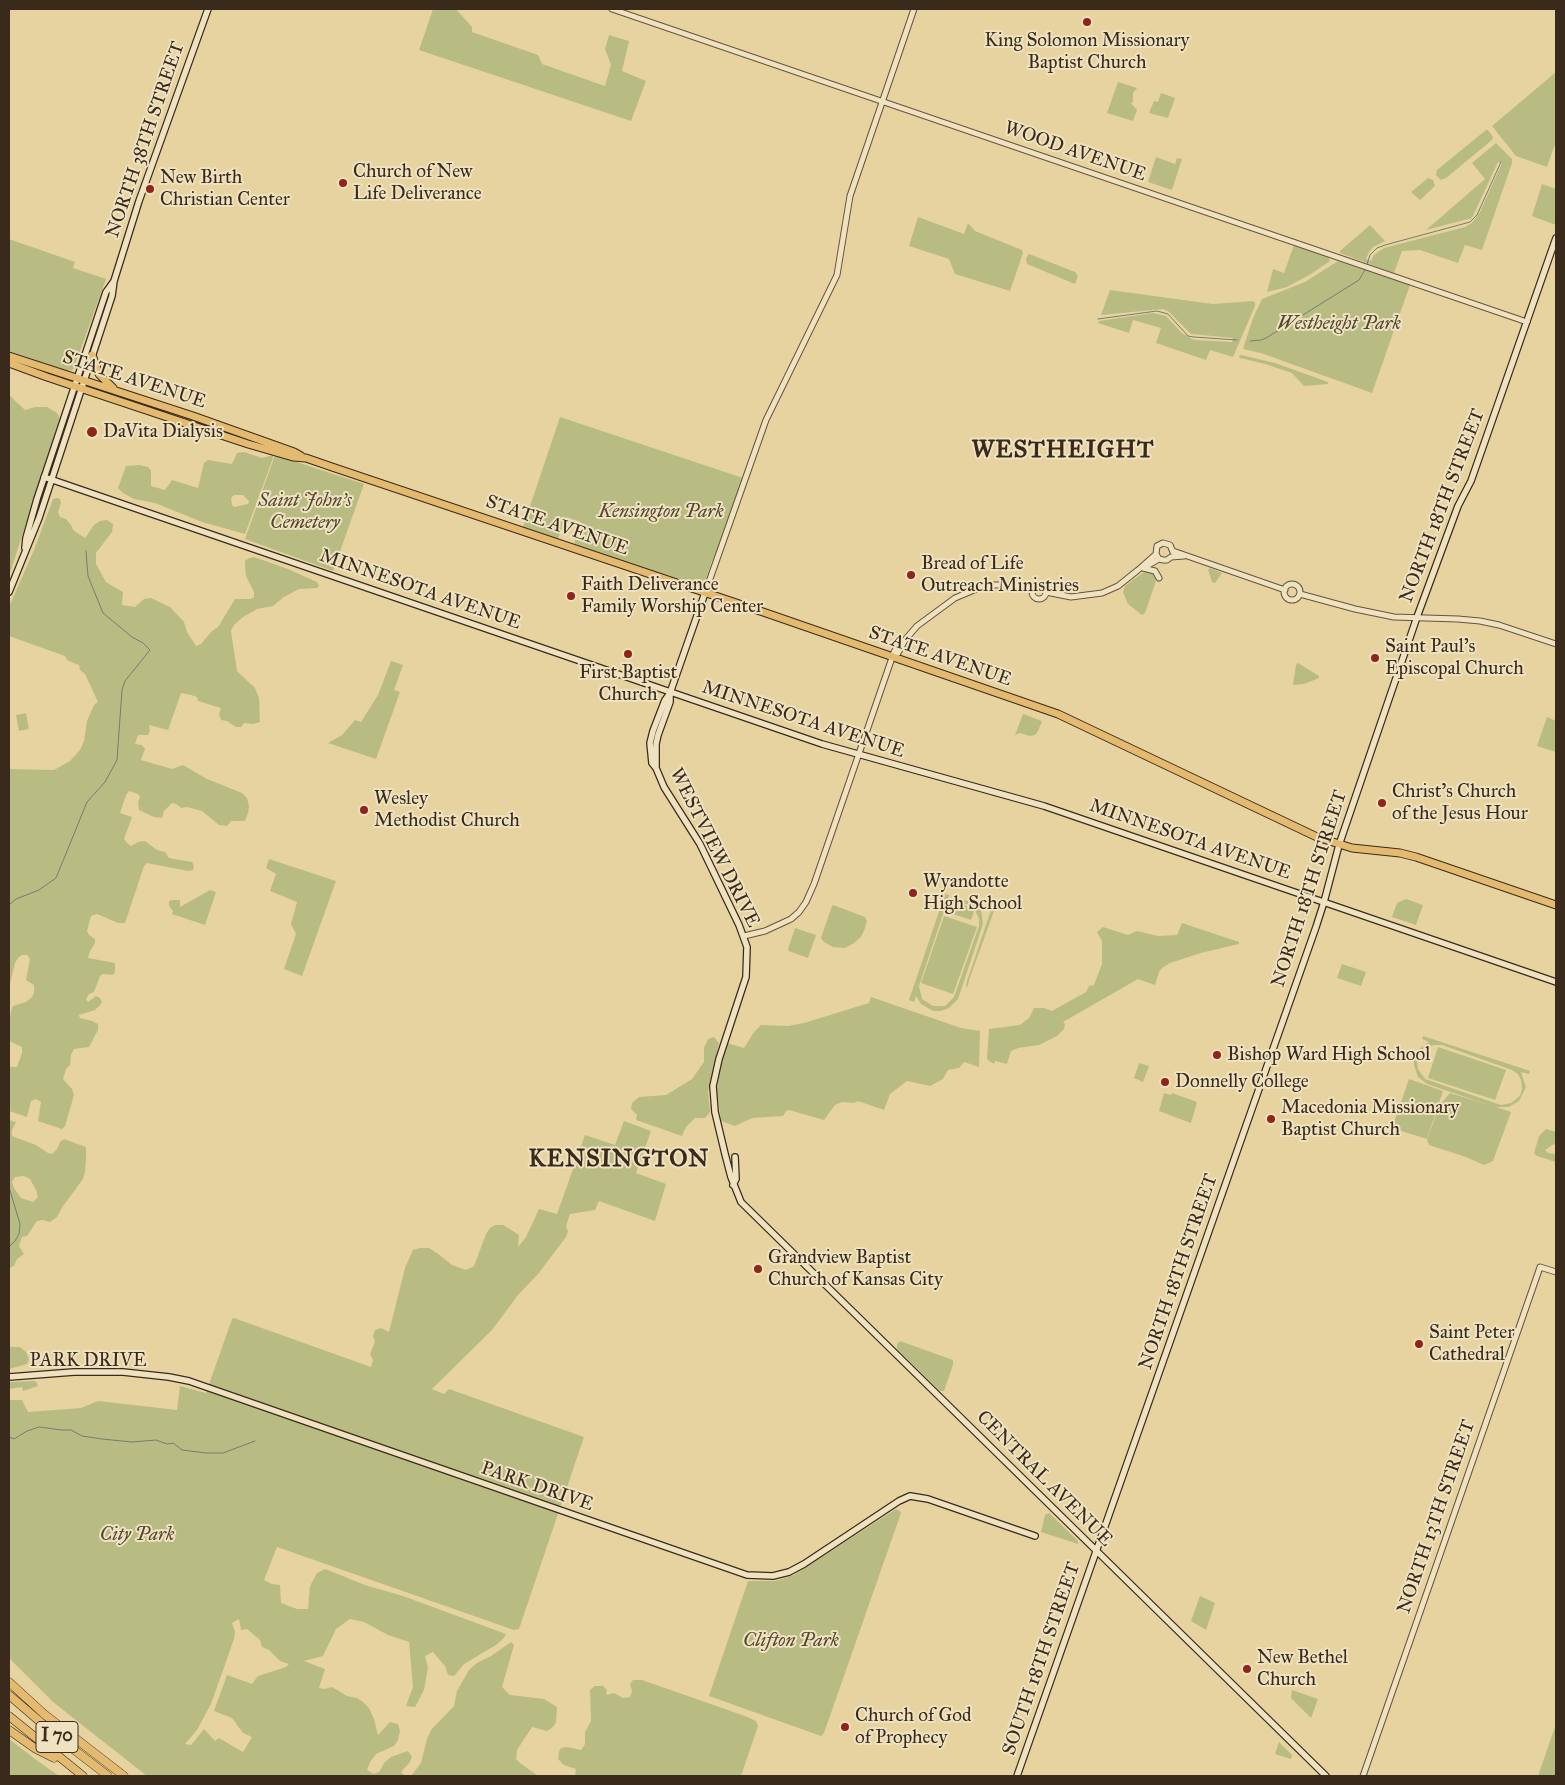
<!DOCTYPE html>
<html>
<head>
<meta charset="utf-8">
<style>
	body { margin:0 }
	#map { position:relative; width:1565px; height:1785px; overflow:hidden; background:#e7d3a0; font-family:"IM FELL Great Primer",serif }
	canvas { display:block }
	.frame { position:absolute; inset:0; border:10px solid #3a2a1c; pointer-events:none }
</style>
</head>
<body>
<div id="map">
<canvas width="1565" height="1785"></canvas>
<div class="frame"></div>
</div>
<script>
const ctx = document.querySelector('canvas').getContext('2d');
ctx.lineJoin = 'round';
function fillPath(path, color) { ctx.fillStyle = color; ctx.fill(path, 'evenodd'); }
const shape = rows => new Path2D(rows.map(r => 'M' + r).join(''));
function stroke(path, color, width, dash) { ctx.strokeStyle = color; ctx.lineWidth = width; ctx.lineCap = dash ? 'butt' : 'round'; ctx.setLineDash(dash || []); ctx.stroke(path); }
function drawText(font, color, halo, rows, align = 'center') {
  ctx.font = font + ' "IM FELL Great Primer",serif'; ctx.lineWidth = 4; ctx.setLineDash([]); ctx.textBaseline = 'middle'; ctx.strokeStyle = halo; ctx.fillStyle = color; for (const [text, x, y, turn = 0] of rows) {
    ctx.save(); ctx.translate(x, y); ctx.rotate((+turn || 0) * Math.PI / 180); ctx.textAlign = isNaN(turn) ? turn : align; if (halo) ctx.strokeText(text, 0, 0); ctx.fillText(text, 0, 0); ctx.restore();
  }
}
const green = shape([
	[433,9,456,9,472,27,472,32,538,55,542,64,605,86,611,65,605,49,609,35,629,41,622,71,646,81,631,121,419,50],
	[1556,72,1556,141,1547,167,1516,156,1492,126],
	[1118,82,1137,88,1133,93,1133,102,1131,103,1137,110,1133,121,1107,113],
	[1161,93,1175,98,1168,118,1149,113,1154,101,1158,102],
	[1486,130,1488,130,1493,137,1492,140,1446,178,1441,180,1436,175,1437,170],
	[1496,143,1512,159,1512,163,1482,250,1465,245,1458,263,1420,250,1402,251,1394,273,1340,253,1340,251,1370,225,1385,241,1373,247,1369,252,1366,259,1371,261,1374,255,1384,248,1465,227,1472,223,1480,212,1502,163,1498,162,1472,218,1426,230,1485,179,1472,163],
	[1156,157,1175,164,1177,158,1182,159,1172,190,1148,182],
	[1428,178,1433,180,1435,186,1420,200,1411,192],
	[1542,184,1556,189,1556,225,1532,216],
	[918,217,964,234,968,223,975,231,1022,250,1023,253,1010,291,955,274,949,259,909,246],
	[9,239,75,262,73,268,106,279,74,368,72,370,68,371,9,351],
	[1294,245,1328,257,1330,261,1311,274,1287,287,1267,292,1273,269,1284,273],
	[1029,254,1075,272,1078,276,1075,284,1027,264,1026,258],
	[1338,261,1410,285,1372,393,1261,353,1243,349,1253,318,1262,299,1305,282],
	[1110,290,1213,304,1253,301,1255,303,1255,306,1233,357,1210,350,1206,360,1156,343,1161,328,1133,320,1129,333,1098,323,1099,321,1153,313,1166,316,1182,333,1194,340,1232,342,1233,338,1191,334,1168,311,1163,309,1101,315],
	[1241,355,1275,363,1328,382,1328,384,1304,386,1292,373,1265,364,1240,358,1239,356],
	[9,395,25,410,35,407,47,407,57,413,60,418,9,576],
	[560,417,743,478,721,545,712,561,704,584,700,585,637,566,574,544,581,522,566,517,558,539,523,527],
	[244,452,262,458,273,455,273,458,245,534,202,522,155,503,134,499,123,493,118,488,126,466,139,465,148,467,151,470,151,486,165,490,172,480,198,488,204,463,208,460,232,464,237,453],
	[234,495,243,495,249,501,248,504,234,507,232,505,231,498],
	[275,455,364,484,333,571,245,539],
	[57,498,60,499,61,503,58,512,60,517,66,519,71,525,73,530,85,538,94,525,100,521,107,520,113,524,112,532,96,553,96,564,106,582,123,592,122,605,135,607,144,599,151,598,170,607,184,622,187,632,196,646,201,644,212,631,218,627,235,599,251,599,254,597,254,592,246,576,245,566,245,561,249,558,254,557,288,569,317,582,319,586,317,588,299,589,284,597,273,606,257,609,243,617,234,625,231,631,237,671,255,688,259,698,260,722,253,724,244,723,241,727,236,727,227,721,221,720,219,714,221,708,198,701,197,697,191,695,181,693,168,730,149,725,150,730,148,735,138,735,135,744,142,745,145,749,141,760,172,769,183,765,207,779,242,793,247,798,249,806,248,813,245,821,231,821,227,826,219,825,202,811,187,807,181,808,176,804,172,803,164,811,162,818,154,817,139,810,138,802,140,797,138,794,129,791,126,795,120,813,132,817,124,839,126,842,131,846,138,842,145,841,157,850,165,852,169,858,192,862,194,866,193,870,188,871,147,863,144,866,125,923,118,923,97,914,91,916,87,931,89,935,95,939,95,943,90,951,88,958,115,963,115,972,113,975,103,974,100,976,94,992,89,994,86,999,88,1002,96,996,100,998,102,1002,100,1005,95,1010,79,1015,80,1018,92,1021,98,1024,98,1030,89,1047,74,1049,71,1055,70,1065,66,1069,63,1079,72,1089,74,1095,65,1126,62,1129,38,1121,41,1102,36,1099,31,1101,27,1117,9,1111,9,1067,17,1067,22,1053,22,1047,9,1041,9,1024,11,1011,13,1006,26,1002,32,997,34,993,34,985,26,980,30,959,27,955,22,955,18,958,15,963,10,983,9,998,9,769,54,770,70,761,80,750,84,741,87,721,94,705,98,702,85,674,80,670,79,665,67,660,65,656,9,636,9,607,34,550,53,499],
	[1210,568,1222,573,1215,583,1212,582,1208,570],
	[1145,571,1153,572,1157,578,1145,613,1142,615,1128,604,1123,592,1125,586],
	[391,661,403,665,394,690,400,692,376,759,328,743,342,735,355,720,361,722,378,695],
	[1298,663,1319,676,1319,678,1304,684,1293,685,1296,665],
	[26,713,29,729,19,731,16,715],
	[1023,714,1042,721,1038,731,1035,735,1030,736,1020,733,1015,735],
	[1547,717,1556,721,1556,752,1537,746],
	[269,859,336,881,302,976,284,969,296,934,291,924,297,902,270,891,276,874,266,868],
	[210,890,216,892,205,925,172,914,173,911,169,906,169,901,172,900,180,900,180,907],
	[945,894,949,895,947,903,961,899,974,903,981,910,983,924,958,999,949,1008,941,1011,933,1011,921,1004,916,996,914,1002,909,1000],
	[958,903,967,904,975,910,979,919,979,926,954,997,945,1006,933,1006,922,999,919,986,943,914,950,906],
	[1406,899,1423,905,1416,925,1392,917,1397,903],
	[833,905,865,917,867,921,865,928,861,937,854,943,845,948,833,947,824,942,821,938,832,906],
	[956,905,963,907,964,905,967,906,967,909,974,911,971,920,953,914],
	[991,910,994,911,969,980,968,986,966,987,967,981],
	[944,916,977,927,953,994,921,983],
	[1182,923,1239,942,1239,944,1201,953,1170,963,1162,968,1159,972,1155,985,1138,979,1063,1022,1065,1024,1064,1029,1057,1036,1039,1045,1018,1048,1011,1051,1007,1064,995,1061,994,1064,989,1061,987,1059,989,1029,1020,1025,1029,1018,1034,1008,1044,1008,1052,1011,1086,992,1089,986,1094,985,1102,964,1102,941,1097,932,1103,927,1128,935,1137,931,1158,936,1177,935],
	[795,928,816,935,808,958,789,951,788,949],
	[1342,964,1366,972,1361,986,1337,978],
	[871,997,961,1028,980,1031,979,1067,964,1062,959,1068,948,1070,943,1079,930,1086,907,1081,890,1094,884,1110,858,1101,854,1103,842,1102,835,1105,824,1120,789,1110,786,1111,783,1116,752,1118,735,1126,721,1121,717,1090,720,1068,727,1043,744,1048,754,1032,761,1025,788,1026,804,1023,869,1003],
	[1423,1036,1530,1071,1529,1074,1521,1072,1526,1087,1519,1101,1509,1107,1496,1107,1511,1112,1493,1161,1484,1165,1466,1157,1429,1145,1427,1140,1439,1106,1450,1093,1492,1106,1427,1084,1418,1077,1414,1065,1414,1057,1419,1049,1429,1042,1422,1039],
	[1434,1045,1442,1045,1512,1070,1518,1074,1521,1080,1522,1089,1520,1096,1511,1103,1501,1105,1425,1079,1418,1069,1417,1059,1423,1049],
	[714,1037,719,1043,708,1092,710,1112,705,1118,695,1118,686,1127,682,1136,636,1120,637,1115,631,1109,632,1103,639,1097,666,1095,692,1079,704,1062,704,1048,708,1039],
	[1438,1047,1506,1070,1495,1100,1428,1078],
	[1139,1063,1149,1066,1143,1082,1134,1078],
	[1409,1079,1443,1091,1427,1139,1392,1128],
	[1164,1093,1171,1095,1172,1093,1197,1102,1191,1123,1159,1111],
	[9,1120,16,1122,12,1130,12,1136,36,1145,48,1153,52,1154,57,1149,60,1142,64,1139,86,1147,86,1158,85,1172,83,1179,63,1206,57,1217,50,1222,43,1220,37,1221,27,1236,22,1237,19,1246,24,1254,17,1259,14,1266,9,1268],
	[24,1176,30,1179,36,1190,38,1197,33,1202,21,1198,14,1188,12,1182,15,1177],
	[624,1121,651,1131,636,1173,666,1184,655,1221,599,1201,595,1210,570,1214,566,1226,568,1231,566,1237,538,1274,518,1295,492,1330,432,1389,444,1394,449,1389,584,1437,519,1629,514,1630,277,1547,264,1580,272,1584,280,1585,281,1603,297,1609,308,1609,310,1586,317,1573,325,1569,365,1585,403,1596,506,1634,504,1638,496,1645,464,1664,454,1676,448,1675,445,1666,433,1652,425,1656,428,1668,424,1690,415,1707,406,1706,413,1687,409,1642,388,1635,364,1622,350,1619,336,1629,323,1656,304,1661,325,1669,319,1688,324,1689,332,1687,347,1696,357,1698,363,1702,369,1708,374,1719,378,1735,390,1722,398,1724,400,1731,398,1740,394,1746,376,1754,370,1762,367,1770,374,1774,380,1771,384,1763,391,1757,408,1751,412,1757,410,1762,401,1772,405,1776,147,1776,53,1702,9,1658,9,1400,22,1400,28,1412,81,1408,98,1401,177,1410,180,1386,206,1393,232,1319,234,1318,371,1367,373,1360,370,1354,375,1342,373,1336,375,1330,381,1328,389,1332,405,1268,413,1250,420,1248,429,1248,437,1253,452,1265,466,1270,474,1266,486,1234,490,1228,495,1225,503,1225,519,1235,518,1247,526,1237,539,1209,557,1214,585,1135,615,1145],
	[239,1619,241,1630,247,1629,260,1640,262,1647,269,1650,280,1661,289,1664,286,1667,258,1676,252,1684,227,1675,214,1711,232,1718,243,1733,252,1737,243,1752,219,1738,215,1741,204,1729,191,1745,185,1744,197,1730,211,1704,234,1639,235,1632,232,1623],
	[1546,1129,1556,1132,1556,1145,1554,1144,1545,1150,1548,1153,1556,1154,1556,1162,1537,1156,1534,1153,1539,1136],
	[900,1341,953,1360,953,1365,944,1391,940,1391,897,1349,897,1344],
	[9,1347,20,1347,26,1352,29,1359,27,1364,9,1369],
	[35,1381,37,1383,38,1386,23,1391,22,1387,9,1389,9,1382],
	[896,1509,900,1511,901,1513,824,1733,821,1736,709,1696,748,1581,776,1581,794,1575],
	[1049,1513,1078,1541,1078,1544,1041,1532,1045,1515],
	[1200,1596,1215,1603,1206,1630,1191,1621],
	[511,1642,514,1645,502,1687,510,1695,544,1699,557,1707,556,1722,553,1727,547,1731,532,1727,517,1750,516,1759,520,1763,538,1776,411,1776,421,1763,427,1739,431,1730,454,1706,457,1691,469,1670,477,1663,491,1656],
	[633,1680,642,1680,745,1716,756,1721,758,1726,741,1776,575,1776,576,1769,564,1765,558,1759,559,1752,561,1748,567,1747,581,1750,585,1744,585,1732,591,1721,590,1690,595,1686,603,1686,607,1690,606,1695,614,1693,623,1698,630,1697,632,1691,630,1684],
	[1292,1690,1318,1699,1311,1718,1291,1698],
	[1556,1724,1556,1776,1538,1776],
	[9,1739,35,1759,59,1776,9,1776],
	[1279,1742,1292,1755,1291,1759,1275,1754]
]);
const stream = shape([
	[1367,264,1370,255,1377,248,1385,245,1470,222,1477,215,1501,162],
	[1098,319,1157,311,1168,314,1188,336,1194,337,1237,340],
	[1250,341,1261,340,1266,338,1359,280,1365,270],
	[9,905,16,899,39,890,56,878,87,802,105,782,117,760,122,690,125,681,150,650,143,643,132,637,103,613,88,576,86,551],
	[9,1187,20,1224,19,1234,15,1241,9,1247],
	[9,1437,14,1439,27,1431,39,1427,47,1428,61,1430,71,1430,82,1436,102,1439,132,1442,156,1440,167,1444,173,1443,182,1450,206,1453,223,1453,255,1441]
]);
const tertiary = shape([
	[612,9,1527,322],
	[1173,551,1285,590],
	[1156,554,1159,559,1163,560,1167,560,1171,557,1184,556],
	[1156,554,1157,546,1163,543,1170,545,1173,552],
	[1143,568,1159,559],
	[1143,568,1155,571,1159,578],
	'1284 592a8 8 0 1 1 16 0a8 8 0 1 1-16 0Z',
	'1032 592a7 7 0 1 1 14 0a7 7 0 1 1-14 0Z',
	[1046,592,1071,597,1102,593,1118,586,1138,570,1156,554],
	[705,593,766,420,837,275,850,196,914,9],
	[1300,594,1355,609,1394,617,1458,619,1480,621,1499,625,1556,644],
	[893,657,898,653,905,640,917,626,955,598,974,590,992,585,1016,585,1033,590],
	[744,936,765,931,791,919,799,912,806,902,814,884,894,652,899,644,905,640],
	[1363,1776,1538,1273,1540,1267,1556,1272]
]);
const secondary = shape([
	[44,477,822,744,1044,806,1556,982],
	[25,548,26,538,37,499,106,292,114,281],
	[9,592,39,518,112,296,114,281,139,201,208,9],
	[670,693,665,700,653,731,650,743,652,763,656,768,664,787,700,844,739,925,747,947,746,977,719,1059,713,1086,715,1112,725,1154,731,1177,741,1202,1326,1776],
	[656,768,656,744,658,735,670,702,670,693,705,593],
	[733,1185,736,1179,735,1157],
	[9,1377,74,1372,123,1372,169,1377,189,1381,747,1575,773,1576,789,1572,804,1564,899,1501,910,1496,928,1499,1035,1536],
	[1017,1776,1316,927,1324,902,1339,845,1417,617,1458,506,1471,481,1556,238]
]);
const primary = shape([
	[92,355,99,374,113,388],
	[9,356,193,416,294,452,301,456],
	[9,363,47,377,248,444,293,457,306,458,332,467,766,613,1058,714,1317,837,1352,848,1400,853,1416,857,1556,905]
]);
const motorway = shape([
	[9,1682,44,1714,124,1776],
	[9,1695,59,1738,108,1776],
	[9,1716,83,1776],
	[9,1730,36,1749,54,1758]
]);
const markers = [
	[1087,22,5,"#8f2418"],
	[343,183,5,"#8f2418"],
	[150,189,5,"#8f2418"],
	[92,432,6,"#8f2418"],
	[911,575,5,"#8f2418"],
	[571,596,5,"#8f2418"],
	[628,654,5,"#8f2418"],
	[1375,658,5,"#8f2418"],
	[1382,803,5,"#8f2418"],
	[364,810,5,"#8f2418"],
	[913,893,5,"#8f2418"],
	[1217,1055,5,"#8f2418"],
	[1165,1082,5,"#8f2418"],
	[1271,1119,5,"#8f2418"],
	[758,1269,5,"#8f2418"],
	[1419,1344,5,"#8f2418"],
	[1247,1669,5,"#8f2418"],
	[845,1727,5,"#8f2418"]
];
const shields = [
	[57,1737,42]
];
const shieldNames = [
	["I 70",57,1737]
];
const poiNames = [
	["King Solomon Missionary",1087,41,"center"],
	["Baptist Church",1087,63,"center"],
	["Church of New",353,172],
	["Life Deliverance",353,194],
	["New Birth",160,178],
	["Christian Center",160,200],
	["DaVita Dialysis",103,432],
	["Bread of Life",921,564],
	["Outreach Ministries",921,586],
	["Faith Deliverance",581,585],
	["Family Worship Center",581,607],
	["Saint Paul's",1385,647],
	["Episcopal Church",1385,669],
	["First Baptist",628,673,"center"],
	["Church",628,695,"center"],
	["Christ's Church",1392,792],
	["of the Jesus Hour",1392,814],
	["Wesley",374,799],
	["Methodist Church",374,821],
	["Wyandotte",923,882],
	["High School",923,904],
	["Bishop Ward High School",1227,1055],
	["Donnelly College",1175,1082],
	["Macedonia Missionary",1281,1108],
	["Baptist Church",1281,1130],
	["Grandview Baptist",768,1258],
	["Church of Kansas City",768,1280],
	["Saint Peter",1429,1333],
	["Cathedral",1429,1355],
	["New Bethel",1257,1658],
	["Church",1257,1680],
	["Church of God",855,1716],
	["of Prophecy",855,1738]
];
const streetNames = [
	["NORTH 38TH STREET",146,140,-71],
	["WOOD AVENUE",1075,152,19],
	["STATE AVENUE",134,380,18],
	["NORTH 18TH STREET",1443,506,-69],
	["STATE AVENUE",557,526,19],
	["MINNESOTA AVENUE",420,590,19],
	["STATE AVENUE",940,657,19],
	["MINNESOTA AVENUE",803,720,18],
	["MINNESOTA AVENUE",1190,840,19],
	["WESTVIEW DRIVE",714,848,63],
	["NORTH 18TH STREET",1310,889,-72],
	["NORTH 18TH STREET",1179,1272,-71],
	["PARK DRIVE",88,1361],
	["CENTRAL AVENUE",1044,1479,45],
	["PARK DRIVE",537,1487,19],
	["NORTH 13TH STREET",1437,1517,-71],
	["SOUTH 18TH STREET",1042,1659,-71]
];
const parkNames = [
	["Westheight Park",1339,324],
	["Saint John's",305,501],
	["Cemetery",305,523],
	["Kensington Park",661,512],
	["City Park",137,1535],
	["Clifton Park",791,1641]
];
const districtNames = [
	["WESTHEIGHT",1063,451],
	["KENSINGTON",619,1160]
];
fillPath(green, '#b8bc82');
stroke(stream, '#737e74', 1);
stroke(tertiary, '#65543d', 7);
stroke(secondary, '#3a2a1c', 8);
stroke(primary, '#3a2a1c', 9);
stroke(motorway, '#3a2a1c', 9);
stroke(tertiary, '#efe2c1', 5);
stroke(secondary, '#efe2c1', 5.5);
stroke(primary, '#e4ba70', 7);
stroke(motorway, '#e4ba70', 8);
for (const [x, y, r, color] of markers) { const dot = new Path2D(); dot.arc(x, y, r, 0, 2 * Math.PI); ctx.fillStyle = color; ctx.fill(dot); stroke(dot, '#efe2c1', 2); }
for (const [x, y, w] of shields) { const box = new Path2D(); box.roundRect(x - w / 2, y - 15.5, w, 31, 4); ctx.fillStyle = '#efe2c1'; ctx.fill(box); stroke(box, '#3a2a1c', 1); }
drawText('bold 18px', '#3a2a1c', null, shieldNames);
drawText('19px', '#3a2a1c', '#efe2c1', poiNames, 'left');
drawText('19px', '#3a2a1c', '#efe2c1', streetNames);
drawText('italic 19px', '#534730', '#efe2c1', parkNames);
ctx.letterSpacing = '1px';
drawText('bold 24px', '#3a2a1c', '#efe2c1', districtNames);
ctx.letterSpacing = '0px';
</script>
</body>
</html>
